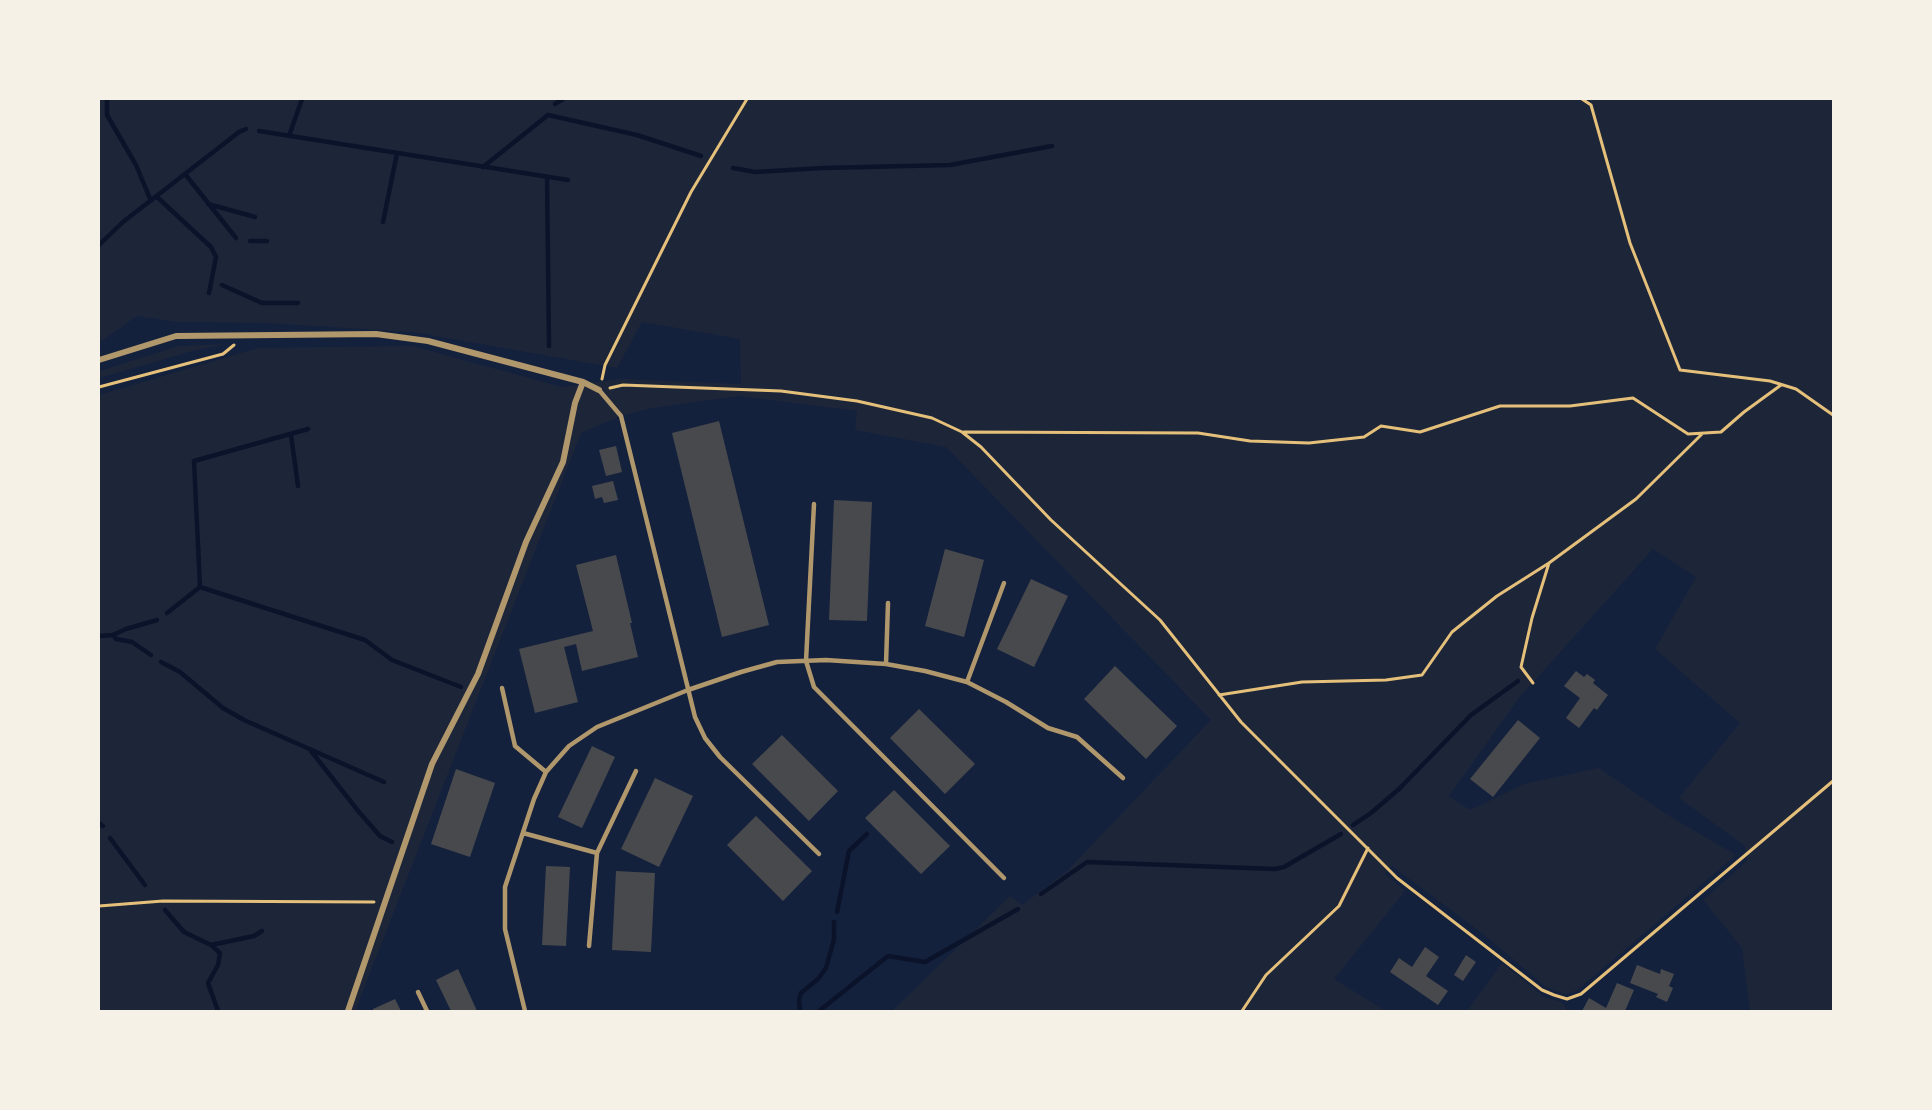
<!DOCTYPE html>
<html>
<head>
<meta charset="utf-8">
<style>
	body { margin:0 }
	#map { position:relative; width:1932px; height:1110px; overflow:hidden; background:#14213d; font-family:Signika,sans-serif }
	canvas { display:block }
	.frame { position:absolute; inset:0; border:100px solid #f6f1e7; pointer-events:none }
</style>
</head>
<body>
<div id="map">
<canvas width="1932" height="1110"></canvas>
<div class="frame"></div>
</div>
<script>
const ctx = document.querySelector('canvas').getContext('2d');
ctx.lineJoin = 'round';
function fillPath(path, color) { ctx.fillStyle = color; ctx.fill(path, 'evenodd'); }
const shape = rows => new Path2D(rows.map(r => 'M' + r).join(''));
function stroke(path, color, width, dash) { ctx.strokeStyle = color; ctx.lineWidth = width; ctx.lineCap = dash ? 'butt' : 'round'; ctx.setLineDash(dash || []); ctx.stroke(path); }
const green = shape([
	[99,99,1833,99,1833,1011,1750,1011,1742,948,1703,900,1747,861,1745,846,1679,798,1740,723,1655,649,1696,577,1653,549,1519,698,1449,796,1470,810,1524,784,1599,768,1666,814,1736,855,1576,991,1565,994,1546,987,1483,934,1392,866,1385,874,1405,891,1334,979,1386,1011,892,1011,1010,896,1022,905,1067,871,1211,720,946,447,855,430,857,411,739,396,652,408,621,416,581,433,355,1011,99,1011,99,395,258,348,412,346,562,387,620,379,741,384,740,339,642,322,617,368,413,332,266,323,178,322,137,316,103,340,99,341],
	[226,344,196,350,99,378,99,371,179,346],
	[1502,963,1544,997,1561,1002,1568,1011,1467,1011]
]);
const stream = shape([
	[107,99,107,115,136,165,151,201],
	[555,104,563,99],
	[259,131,568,180],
	[289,136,302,99],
	[483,167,548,115,637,135,701,156],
	[733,168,755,172,823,168,950,165,1052,146],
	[185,174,236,238],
	[547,177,549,346],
	[157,197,211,247,216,257,209,293],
	[208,204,255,217],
	[383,222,397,153],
	[250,241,267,241],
	[99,245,123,222,239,132,246,129],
	[222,285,262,303,298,303],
	[291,435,298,486],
	[200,587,194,461,308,429],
	[167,613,200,587,365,640,392,660,461,687],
	[113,635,116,639,132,642,151,655],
	[99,636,113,635,126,629,157,620],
	[161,662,180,672,223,708,244,720,384,782],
	[311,751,359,812,380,836,392,842],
	[99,823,103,826],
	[1353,825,1371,813,1399,789,1471,715,1518,681],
	[110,838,145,885],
	[1041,894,1087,862,1275,869,1284,867,1341,834],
	[165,910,184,932,211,945,220,953,218,965,208,983,218,1011],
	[837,912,849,851,867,834],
	[211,945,254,936,262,931],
	[800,1011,799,1000,801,993,818,979,826,968,834,939,834,922],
	[819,1011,888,956,925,962,1018,909]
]);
const building = shape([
	[719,421,769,625,722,637,672,433],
	[616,446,622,472,606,476,599,450],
	[613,481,618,500,604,503,602,497,595,499,592,486],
	[834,500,872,502,867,621,829,620],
	[945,549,984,560,964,637,925,626],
	[616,555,632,623,630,623,638,657,582,671,576,644,564,647,578,702,535,713,519,649,593,631,576,565],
	[1031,579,1068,596,1034,667,997,649],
	[1115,666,1177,726,1146,759,1084,699],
	[1576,671,1584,677,1587,674,1595,680,1593,683,1608,695,1597,710,1594,708,1579,728,1566,718,1580,698,1564,686],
	[919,709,975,764,945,794,890,738],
	[1518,720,1540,738,1493,797,1470,779],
	[782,735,838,791,809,821,752,764],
	[592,746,615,757,582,828,558,817],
	[456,769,495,783,470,857,431,844],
	[655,778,693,796,659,867,621,849],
	[894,790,950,846,921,874,865,818],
	[756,816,812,871,783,901,727,845],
	[546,866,570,867,566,946,542,945],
	[616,871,655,873,651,952,612,950],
	[1425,947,1439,957,1426,976,1448,991,1438,1005,1390,972,1399,958,1412,967],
	[1466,955,1476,962,1463,981,1454,975],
	[1637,965,1660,974,1661,969,1674,974,1669,986,1673,988,1667,1002,1656,997,1658,994,1630,983],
	[458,969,477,1011,451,1011,436,980],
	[1617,983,1634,990,1625,1011,1582,1011,1589,998,1606,1008],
	[395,999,401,1011,373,1011,373,1009]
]);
const path = shape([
	[1582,99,1591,105,1630,243,1680,370,1770,381,1796,389,1833,415],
	[602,379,605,365,691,192,747,99],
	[99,387,223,354,234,345],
	[610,388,623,385,781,391,857,401,932,418,962,432,981,447,1051,520,1160,620,1241,722,1397,878,1542,990,1554,995,1567,999,1581,994,1833,781],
	[964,432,1198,433,1250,441,1309,443,1364,437,1381,426,1420,432,1500,406,1570,406,1633,398,1688,434,1721,432,1744,412,1781,385],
	[1533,683,1521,667,1532,618,1549,563,1636,499,1702,434],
	[1219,695,1302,682,1386,680,1422,675,1452,632,1497,596,1549,563],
	[99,906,163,901,374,902],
	[1242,1011,1266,975,1339,906,1368,848]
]);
const service = shape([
	[599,390,621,416,695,717,705,738,720,757,819,854],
	[814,504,806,661,814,687,1004,878],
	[886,664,888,603],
	[967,682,1004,583],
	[502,688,515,746,546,772],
	[523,833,597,853],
	[589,946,597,853,636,771],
	[418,992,427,1011],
	[525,1011,505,929,505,887,534,799,546,772,569,746,597,727,688,690,741,672,777,662,826,660,886,664,925,671,967,682,1006,702,1048,728,1077,737,1123,778]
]);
const minor = shape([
	[99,360,176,336,376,334,428,341,583,382,599,390],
	[348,1011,432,764,478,674,526,542,563,462,575,403,583,382]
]);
fillPath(green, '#1d2539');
stroke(stream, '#0b132b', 4.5);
fillPath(building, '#48494c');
stroke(path, '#e5c07b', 3);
stroke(service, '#b1986c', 4.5);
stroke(minor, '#b1986c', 6);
</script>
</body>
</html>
